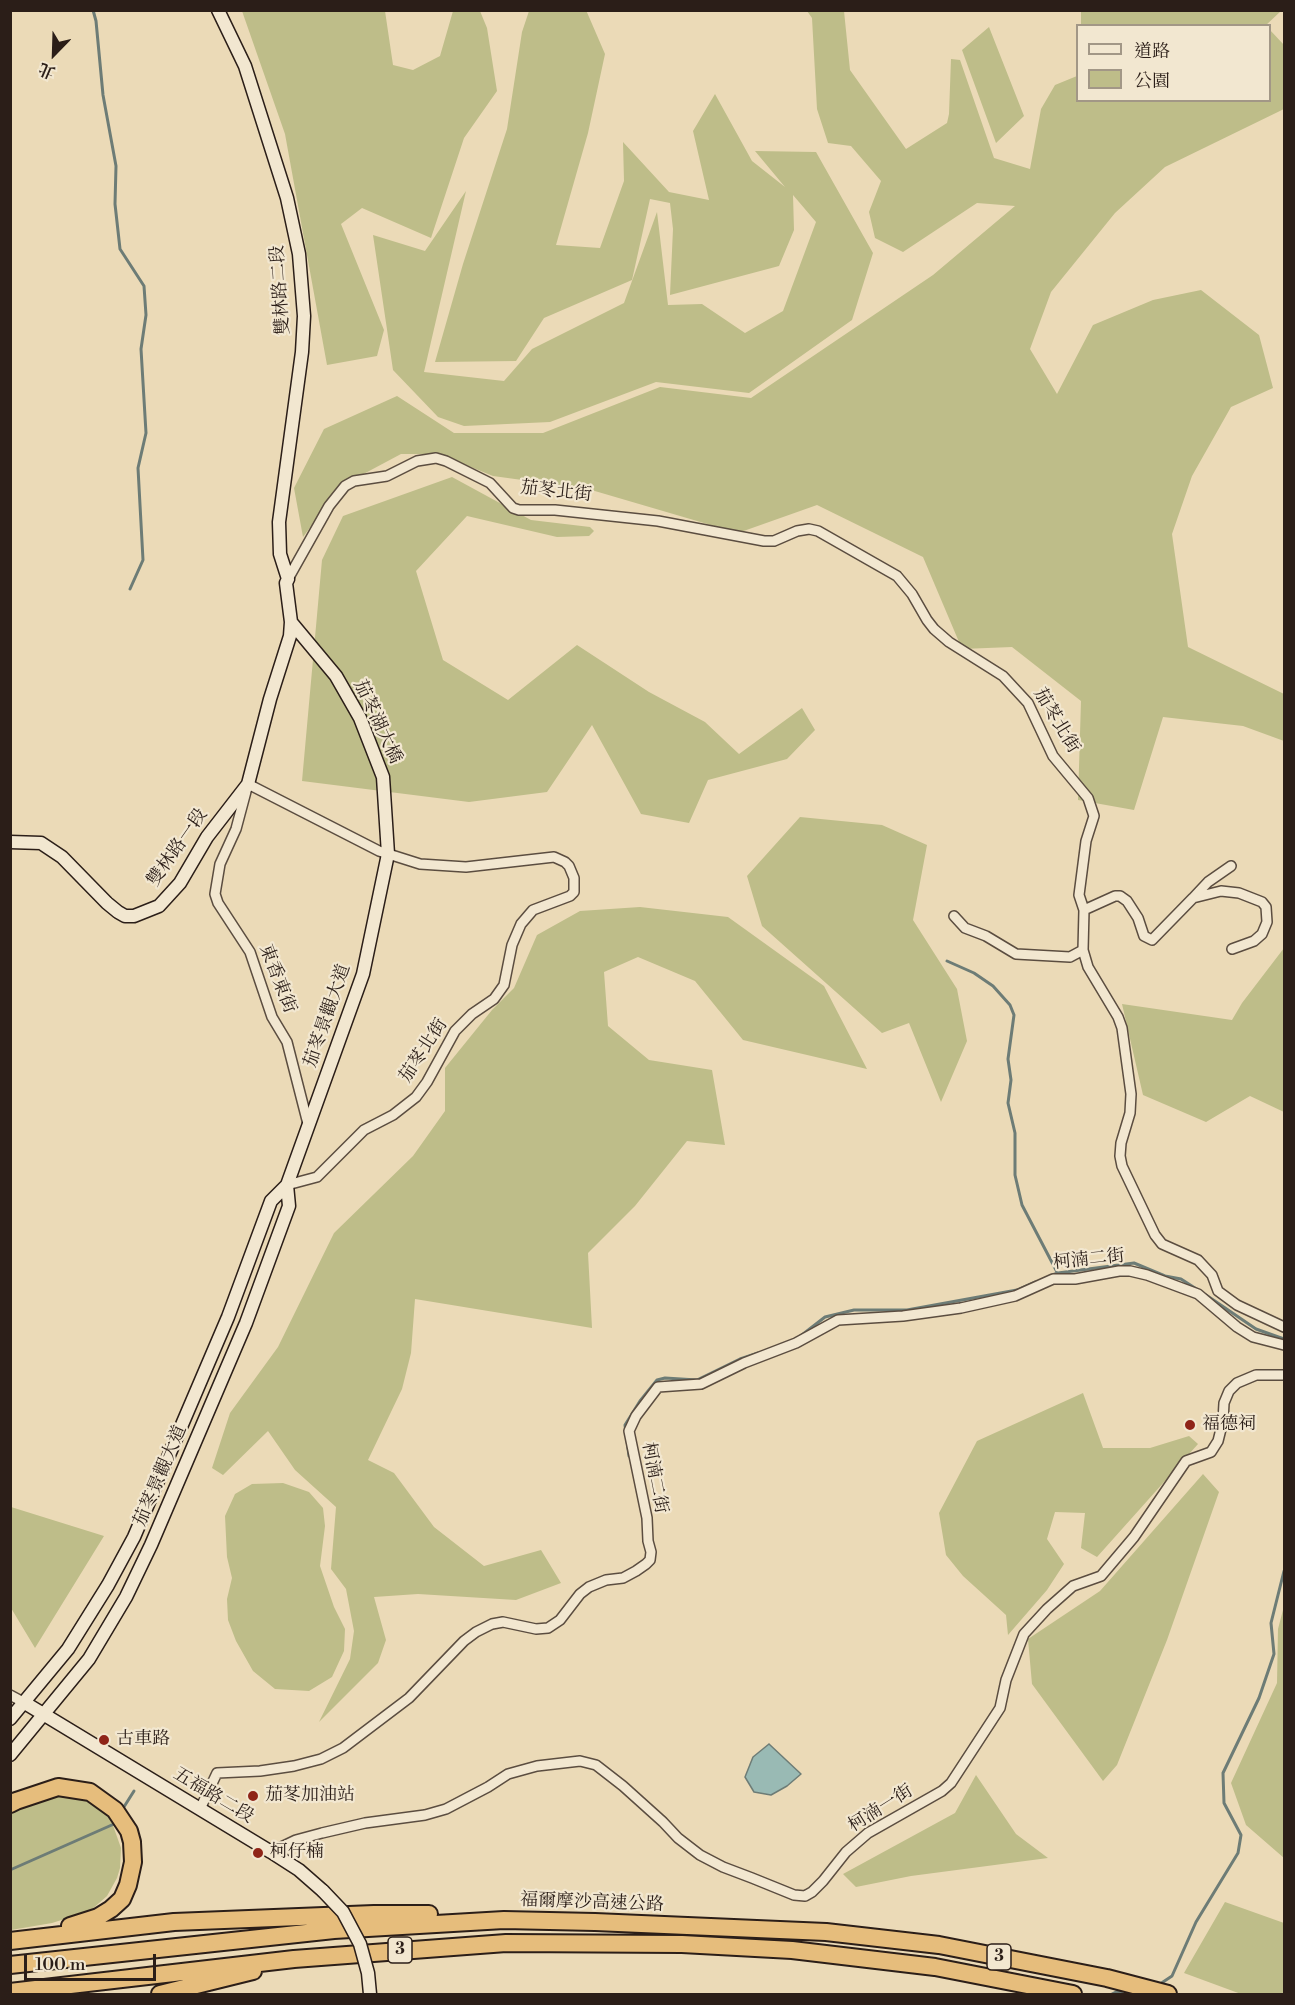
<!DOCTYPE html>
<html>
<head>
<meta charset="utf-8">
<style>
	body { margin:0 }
	#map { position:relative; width:1295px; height:2005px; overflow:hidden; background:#ebdab7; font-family:"Libre Bodoni","Noto Serif TC",serif }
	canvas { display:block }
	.frame { position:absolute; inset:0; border:12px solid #2b1e18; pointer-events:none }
	.legend { position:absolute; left:1076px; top:24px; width:195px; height:78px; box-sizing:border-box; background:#f2e7d0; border:2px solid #a29786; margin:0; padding:8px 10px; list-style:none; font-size:18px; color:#2b1e18 }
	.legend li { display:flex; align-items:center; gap:12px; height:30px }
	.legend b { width:30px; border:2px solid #a29786 }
	.north { position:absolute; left:24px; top:24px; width:60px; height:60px; -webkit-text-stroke:4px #f2e7d0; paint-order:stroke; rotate:203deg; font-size:16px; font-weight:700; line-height:24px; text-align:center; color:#2b1e18 }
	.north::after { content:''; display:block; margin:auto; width:21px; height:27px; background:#2b1e18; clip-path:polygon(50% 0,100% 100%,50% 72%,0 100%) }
	.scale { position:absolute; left:24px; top:1954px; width:132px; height:27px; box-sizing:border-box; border:3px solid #2b1e18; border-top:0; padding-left:8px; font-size:18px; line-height:21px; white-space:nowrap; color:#2b1e18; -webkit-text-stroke:4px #f2e7d0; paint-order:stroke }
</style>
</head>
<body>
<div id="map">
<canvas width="1295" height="2005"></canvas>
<div class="frame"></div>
<ul class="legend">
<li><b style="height:8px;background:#f2e7d0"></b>道路</li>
<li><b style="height:16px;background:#bebd89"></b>公園</li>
</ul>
<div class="north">北</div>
<div class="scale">100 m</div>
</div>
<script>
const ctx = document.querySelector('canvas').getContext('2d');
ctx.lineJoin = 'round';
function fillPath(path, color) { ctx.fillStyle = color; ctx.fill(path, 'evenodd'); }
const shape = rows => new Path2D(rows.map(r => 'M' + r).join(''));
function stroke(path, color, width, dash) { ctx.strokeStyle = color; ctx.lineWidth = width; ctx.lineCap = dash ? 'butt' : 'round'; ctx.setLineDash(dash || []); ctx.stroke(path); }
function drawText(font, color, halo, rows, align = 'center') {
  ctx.font = font + ' "Libre Bodoni","Noto Serif TC",serif'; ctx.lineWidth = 4.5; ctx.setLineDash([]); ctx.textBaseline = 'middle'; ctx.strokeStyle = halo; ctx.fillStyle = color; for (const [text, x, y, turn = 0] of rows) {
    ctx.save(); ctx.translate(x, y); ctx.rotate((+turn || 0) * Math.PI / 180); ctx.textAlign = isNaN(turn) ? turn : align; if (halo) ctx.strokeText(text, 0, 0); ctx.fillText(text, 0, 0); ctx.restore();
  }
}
const green = shape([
	[586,10,605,54,588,133,556,245,600,248,624,181,623,142,669,192,709,200,693,131,715,94,752,161,785,187,755,151,816,152,873,253,852,320,749,393,656,382,550,422,464,426,438,417,393,370,373,235,425,251,466,191,424,372,504,381,532,349,624,303,657,212,668,305,702,304,745,333,783,311,816,222,793,195,794,230,779,266,670,295,673,229,670,203,650,199,632,280,544,318,516,361,435,362,463,264,507,129,522,32,529,11],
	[242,11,385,11,393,65,413,70,440,56,453,11,480,11,487,28,497,91,464,138,431,238,362,208,341,224,384,330,377,356,327,365,285,134],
	[807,11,844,11,850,70,906,149,947,123,949,114,951,59,960,60,994,158,1030,169,1041,109,1055,85,1077,76,1078,100,1270,100,1270,30,1284,45,1284,109,1165,167,1115,213,1051,292,1030,349,1057,394,1093,325,1153,300,1201,290,1259,335,1273,388,1231,407,1192,476,1172,534,1188,647,1284,694,1284,741,1243,726,1163,717,1134,810,1078,800,1081,701,1012,647,962,649,923,557,817,505,738,533,588,489,493,476,439,454,401,454,341,486,303,537,294,488,324,429,397,396,454,433,543,433,660,387,751,398,933,275,1015,206,977,203,903,252,875,238,869,212,881,181,851,146,828,143,817,109,812,18],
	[1081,11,1081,10,1281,11,1265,26,1081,25],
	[989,27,1024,116,996,143,962,50],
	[452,477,531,520,590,527,594,531,589,536,557,537,467,516,416,571,443,660,508,700,577,645,649,692,705,722,739,754,802,708,815,730,787,759,708,780,689,823,641,814,592,725,547,792,469,802,302,781,322,560,343,516],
	[800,817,882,825,927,845,913,920,957,989,967,1041,941,1102,909,1023,882,1033,762,926,747,876],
	[640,907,728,917,824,986,867,1069,743,1040,695,981,638,957,604,972,608,1026,649,1060,712,1070,725,1145,687,1141,635,1206,588,1253,592,1328,415,1299,411,1353,402,1389,368,1460,394,1473,434,1527,484,1566,541,1550,561,1583,516,1600,418,1594,374,1597,386,1640,378,1663,319,1722,350,1659,354,1631,346,1589,331,1569,336,1507,295,1470,268,1431,223,1475,212,1468,230,1413,278,1347,334,1233,413,1156,445,1111,445,1068,492,1010,514,988,537,935,580,911],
	[1284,948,1284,1112,1250,1096,1206,1122,1143,1095,1122,1004,1232,1020,1242,1003],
	[1083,1393,1103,1448,1150,1448,1189,1436,1198,1444,1097,1557,1081,1548,1085,1513,1055,1512,1047,1539,1064,1564,1047,1590,1008,1635,1006,1615,963,1576,946,1555,939,1513,977,1441],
	[1203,1474,1219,1492,1167,1640,1117,1765,1103,1781,1032,1684,1028,1639,1100,1591],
	[283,1483,309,1492,323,1508,325,1526,320,1566,334,1607,345,1629,344,1651,332,1677,309,1691,275,1689,253,1671,236,1641,228,1620,227,1599,232,1578,227,1557,225,1516,235,1494,252,1484],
	[11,1507,104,1536,35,1648,11,1608],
	[1284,1606,1284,1858,1246,1825,1231,1783,1277,1683,1278,1629],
	[976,1775,1016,1834,1048,1858,911,1876,856,1887,843,1874,955,1813],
	[73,1793,98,1803,110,1817,121,1848,120,1868,117,1878,107,1896,90,1911,52,1923,11,1930,10,1811,42,1797],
	[1225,1902,1284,1923,1284,1994,1241,1994,1184,1973]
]);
const water = shape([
	[769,1744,801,1774,787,1786,771,1795,754,1792,745,1777,753,1757,769,1744]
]);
const stream = shape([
	[93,10,96,21,103,95,116,166,115,204,120,249,144,286,146,315,141,349,146,433,138,468,143,560,130,589],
	[947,961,974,973,993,986,1010,1005,1014,1015,1008,1059,1011,1080,1008,1103,1015,1133,1015,1175,1022,1205,1057,1272],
	[1052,1275,1058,1273,1134,1263,1165,1276,1181,1279,1198,1290],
	[1206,1295,1256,1329,1284,1339],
	[798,1338,825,1317,854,1310,907,1310,1017,1290,1035,1282],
	[629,1456,625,1425,640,1401,657,1380,665,1378,697,1380,740,1359,758,1353],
	[122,1810,134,1791],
	[10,1870,114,1824,116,1821],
	[1160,1984,1172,1976,1196,1922,1238,1853,1241,1835,1224,1803,1223,1773,1259,1698,1274,1654,1271,1623,1284,1571],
	[1112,1994,1116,1992,1127,1991]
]);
const street = shape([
	[288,579,329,506,345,486,354,481,387,476,417,461,436,458,446,461,490,483,513,508,519,510,555,510,658,521,764,541,774,541,797,531,809,529,818,531,897,576,912,594,927,620,934,629,949,642,1003,676,1028,703,1053,756,1088,798,1094,816,1086,841,1079,895,1084,910,1083,950,1088,967,1118,1017,1122,1028,1131,1094,1130,1113,1121,1143,1120,1156,1122,1166,1155,1235,1162,1244,1198,1260,1212,1275,1218,1291,1237,1305,1284,1327],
	[1193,898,1208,882,1231,866],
	[1084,910,1115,896,1120,896,1127,901,1138,918,1144,936,1152,940,1193,898,1221,891,1239,893,1262,902,1266,907,1267,922,1262,934,1254,941,1232,949],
	[954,916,965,928,986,936,1016,954,1070,957,1083,950],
	[287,1185,317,1177,364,1130,393,1115,416,1097,427,1082,455,1031,472,1014,494,999,504,985,512,945,521,924,533,910,570,896,574,892,574,878,569,866,565,862,554,857,466,867,420,864,379,851,248,784,236,829,220,864,215,894,218,903,250,952,272,1017,287,1042,308,1124],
	[10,1695,25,1703],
	[200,1809,217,1773,260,1771,294,1766,321,1759,343,1748,409,1698,464,1641,476,1632,492,1624,503,1622,536,1629,548,1628,560,1620,580,1594,589,1587,606,1580,623,1578,636,1571,646,1564,650,1560,651,1552,648,1541,647,1518,629,1431,636,1416,658,1387,701,1384,744,1363,796,1343,838,1320,903,1316,961,1308,1015,1296,1053,1279,1075,1279,1119,1271,1130,1271,1147,1275,1198,1294,1237,1327,1253,1337,1284,1345],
	[271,1852,296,1840,322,1833,365,1823,425,1815,446,1809,488,1787,508,1774,537,1766,580,1761,596,1765,623,1786,663,1822,678,1838,700,1855,723,1867,752,1878,794,1895,805,1896,812,1892,823,1881,846,1852,868,1833,942,1791,951,1783,1000,1708,1006,1680,1024,1634,1047,1609,1073,1586,1101,1576,1134,1537,1186,1461,1211,1452,1218,1441,1223,1421,1224,1403,1229,1391,1237,1383,1256,1375,1284,1375]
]);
const secondary = shape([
	[10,842,41,843,62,857,107,903,118,912,125,916,134,916,159,906,180,883,207,837,248,784,270,699,290,636,291,622,286,583,288,579,280,554,279,522,302,352,304,316,299,254,287,198,245,66,218,10],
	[25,1703,271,1852,299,1870,323,1891],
	[10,1719,68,1649,108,1585,134,1537,228,1317,271,1201,287,1185,363,974,388,854,383,777,360,718,336,676,291,622],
	[10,1755,89,1659,126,1597,151,1545,246,1323,289,1206,287,1185]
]);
const highway = shape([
	[10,1804,16,1801,58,1787,90,1792,115,1810,129,1831,132,1842,133,1862,128,1885,122,1899,111,1909,98,1917,70,1926],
	[10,1941,174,1922,374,1914,429,1914],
	[10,1965,334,1930,504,1920,595,1922,826,1932,939,1945,1107,1978,1168,1994],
	[10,1992,294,1959,506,1943,682,1944,792,1950,935,1967,1073,1994],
	[160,1994,253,1971]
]);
const secondaryBridge = shape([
	[323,1891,343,1912,360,1944,368,1973,370,1994]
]);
const markers = [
	[1190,1425,6,"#8f2418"],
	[104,1740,6,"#8f2418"],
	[253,1796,6,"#8f2418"],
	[258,1853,6,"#8f2418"]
];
const shields = [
	[400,1950,24],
	[999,1957,24]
];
const shieldNames = [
	["3",400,1950],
	["3",999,1957]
];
const streetNames = [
	["雙林路二段",281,290,-94],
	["茄苳北街",556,492,6],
	["茄苳北街",1056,721,59],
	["茄苳湖大橋",377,722,65],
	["雙林路一段",178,848,-55],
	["東香東街",277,979,69],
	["茄苳景觀大道",328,1016,-71],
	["茄苳北街",424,1051,-57],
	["柯湳二街",1089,1260,-6],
	["茄苳景觀大道",161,1476,-67],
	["柯湳二街",654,1478,79],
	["五福路二段",213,1796,31],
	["柯湳一街",881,1809,-32],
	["福爾摩沙高速公路",592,1903,2]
];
const poiNames = [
	["福德祠",1202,1425],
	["古車路",116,1740],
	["茄苳加油站",265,1796],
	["柯仔楠",270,1853]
];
fillPath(green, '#bebd89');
fillPath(water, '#99bab4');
stroke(water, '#6d7c76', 1.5);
stroke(stream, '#6d7c76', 3);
stroke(street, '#5b4d40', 12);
stroke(secondary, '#2b1e18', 15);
stroke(highway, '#2b1e18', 20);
stroke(street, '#f2e7d0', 9);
stroke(secondary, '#f2e7d0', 12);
stroke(highway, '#e6bd7c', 16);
stroke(secondaryBridge, '#2b1e18', 15, []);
stroke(secondaryBridge, '#f2e7d0', 12);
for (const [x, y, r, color] of markers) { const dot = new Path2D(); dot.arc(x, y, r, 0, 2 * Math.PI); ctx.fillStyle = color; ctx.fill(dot); stroke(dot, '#f2e7d0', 2); }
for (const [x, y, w] of shields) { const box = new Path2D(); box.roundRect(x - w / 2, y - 13, w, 26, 4.5); ctx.fillStyle = '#f2e7d0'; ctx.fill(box); stroke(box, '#2b1e18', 1.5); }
drawText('bold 16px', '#2b1e18', null, shieldNames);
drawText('18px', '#2b1e18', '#f2e7d0', streetNames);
drawText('18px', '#2b1e18', '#f2e7d0', poiNames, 'left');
</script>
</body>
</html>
